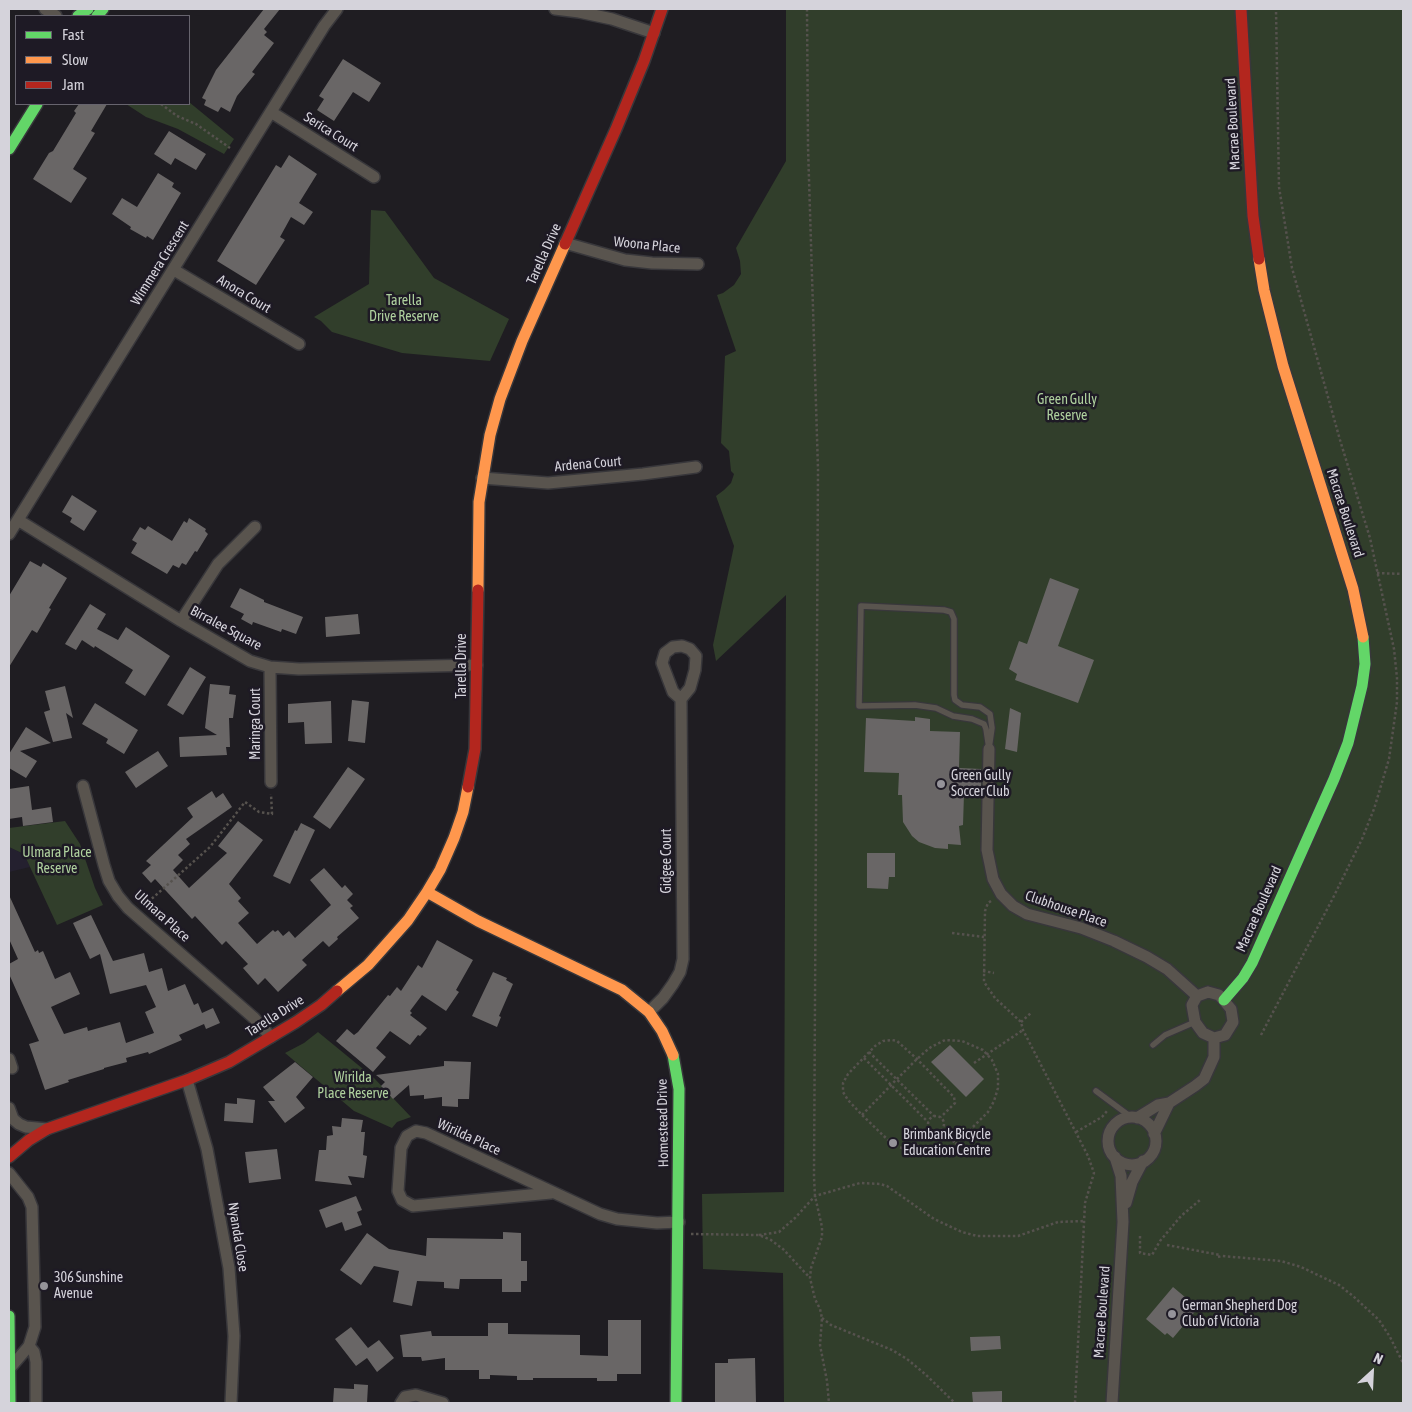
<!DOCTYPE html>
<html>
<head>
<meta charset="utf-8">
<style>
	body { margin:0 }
	#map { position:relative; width:1412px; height:1412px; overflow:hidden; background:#1f1d22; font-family:"Asap Condensed",sans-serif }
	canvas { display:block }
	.frame { position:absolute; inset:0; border:10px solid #d5d3db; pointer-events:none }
	.legend { position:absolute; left:15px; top:15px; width:175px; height:90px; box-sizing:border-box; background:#1e1a25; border:1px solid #67646e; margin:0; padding:6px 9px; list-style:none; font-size:15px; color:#d5d3db }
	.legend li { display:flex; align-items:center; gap:10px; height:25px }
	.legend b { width:25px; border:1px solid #67646e }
	.north { position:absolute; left:1347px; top:1347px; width:50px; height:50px; -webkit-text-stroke:4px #1e1a25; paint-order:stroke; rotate:25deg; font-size:14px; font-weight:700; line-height:20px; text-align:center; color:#d5d3db }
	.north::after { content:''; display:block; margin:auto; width:18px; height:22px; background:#d5d3db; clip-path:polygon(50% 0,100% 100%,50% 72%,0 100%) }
</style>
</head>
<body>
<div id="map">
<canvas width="1412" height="1412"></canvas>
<div class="frame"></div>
<ul class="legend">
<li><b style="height:6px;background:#63d668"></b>Fast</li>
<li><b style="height:6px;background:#ff974d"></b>Slow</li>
<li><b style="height:6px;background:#b3261e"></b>Jam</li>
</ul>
<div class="north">N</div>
</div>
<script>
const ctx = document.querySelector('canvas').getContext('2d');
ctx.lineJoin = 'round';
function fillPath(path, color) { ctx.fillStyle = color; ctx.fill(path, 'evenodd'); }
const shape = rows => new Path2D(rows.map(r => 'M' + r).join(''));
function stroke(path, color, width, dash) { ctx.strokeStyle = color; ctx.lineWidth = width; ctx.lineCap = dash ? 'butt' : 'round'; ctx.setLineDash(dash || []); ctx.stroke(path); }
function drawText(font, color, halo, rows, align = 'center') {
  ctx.font = font + ' "Asap Condensed",sans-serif'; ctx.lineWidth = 5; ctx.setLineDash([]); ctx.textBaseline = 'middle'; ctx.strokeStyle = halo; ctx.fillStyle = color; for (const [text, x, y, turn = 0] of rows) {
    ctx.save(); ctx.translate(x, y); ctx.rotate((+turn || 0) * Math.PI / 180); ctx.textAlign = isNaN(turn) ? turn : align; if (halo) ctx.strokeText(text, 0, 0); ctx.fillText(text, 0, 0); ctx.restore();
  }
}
const commercial = shape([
	[9,847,24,854,30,867,9,872]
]);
const green = shape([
	[786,9,1403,9,1403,1403,784,1403,783,1273,703,1269,702,1194,784,1192,786,595,716,661,713,645,734,546,716,496,724,490,731,483,734,474,731,471,729,451,721,443,725,356,736,351,717,295,723,293,734,285,741,274,740,261,736,248,786,161],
	[189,102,234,139,224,154,178,129,146,117,126,104,189,104],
	[371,210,385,211,434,278,509,319,490,361,402,353,332,332,321,321,314,317,369,284],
	[65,821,80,844,95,888,103,905,57,925,24,854,9,847,9,828],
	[318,1032,374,1078,411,1117,397,1122,392,1128,354,1111,285,1053,304,1043]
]);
const building = shape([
	[264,9,280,9,264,29,267,32,264,35,274,43,252,72,255,74,237,96,230,112,221,107,218,112,204,105,206,100,202,98,216,70],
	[343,59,381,83,369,102,353,92,334,121,317,110,324,99,319,96],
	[79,104,107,104,91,131,95,133,73,169,87,178,71,203,33,179,49,153,53,151,76,113,74,111],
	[169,131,206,154,196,170,175,158,171,165,154,154],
	[289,155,317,174,299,203,313,212,304,225,291,217,280,237,285,240,256,285,217,261,276,165,281,168],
	[158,173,174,183,172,187,181,193,153,240,147,236,146,238,130,229,131,227,112,214,122,198,137,207],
	[72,495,97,511,84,531,70,522,72,518,62,512],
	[189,518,206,529,205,531,208,534,197,552,195,551,186,565,182,563,179,568,173,565,167,574,131,553,137,543,132,540,140,527,145,530,148,526,172,541,184,521,187,523],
	[30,561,41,567,43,563,67,578,49,608,51,609,37,633,32,630,9,667,9,596],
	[1050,578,1079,589,1058,646,1094,660,1078,703,1015,680,1017,674,1009,669,1019,641,1027,644],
	[240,588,264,600,264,602,303,617,296,634,282,629,281,632,253,622,252,625,241,619,244,614,230,607],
	[90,604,106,614,97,629,118,640,126,627,170,656,145,696,125,683,133,670,95,646,94,648,82,640,76,650,65,644],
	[358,614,360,634,326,637,325,617],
	[190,667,206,677,183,715,167,705],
	[210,684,230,686,229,694,236,695,233,718,229,718,230,747,226,747,227,755,180,757,179,737,217,735,205,728],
	[65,686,73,718,66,713,72,738,53,742,44,712,50,710,45,691],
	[352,700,369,702,365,743,348,741],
	[331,701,332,743,305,744,304,722,288,723,288,704],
	[95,703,138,730,124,754,106,743,108,739,82,724],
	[1010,708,1021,713,1017,752,1005,749],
	[915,717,930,719,930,731,960,732,959,768,981,769,981,795,964,794,963,825,959,826,961,845,948,844,948,849,935,848,919,842,912,836,903,822,902,795,898,795,899,773,864,772,866,718,915,721],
	[26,727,51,743,20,751,37,761,26,778,9,768,9,754],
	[158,751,168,766,136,788,125,772],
	[348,767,365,779,330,829,313,817],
	[29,786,32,810,51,807,53,822,23,826,22,817,9,819,9,789],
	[212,791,216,798,223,793,232,807,186,839,190,844,178,855,183,860,173,870,189,888,227,853,218,846,238,821,263,840,229,884,241,898,238,901,249,913,238,923,257,944,273,930,275,932,278,930,283,936,289,931,295,938,331,905,310,880,324,868,342,888,345,885,353,894,347,900,353,906,350,908,359,918,337,937,338,939,329,947,323,941,302,960,307,965,278,992,265,978,258,985,243,968,248,964,226,941,222,945,195,916,192,919,155,879,151,883,142,873,151,865,146,861,193,817,187,808],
	[301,823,315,830,290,884,273,876,295,830,297,831],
	[867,853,895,853,895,877,889,877,888,889,867,888],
	[9,895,35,952,38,950,39,953,43,951,55,979,70,972,80,994,51,1007,64,1034,87,1027,88,1031,120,1022,126,1043,154,1033,145,1012,156,1007,146,985,110,994,100,954,90,959,73,923,91,915,113,961,144,953,149,972,162,968,168,991,185,984,194,1005,198,1003,202,1013,213,1008,220,1023,206,1029,204,1024,179,1035,182,1040,149,1054,148,1052,126,1058,127,1062,104,1068,104,1069,68,1080,69,1082,45,1090,29,1044,39,1041,9,974,9,964,18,959,9,939],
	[437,940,473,960,456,990,459,992,446,1011,422,995,410,1011,412,1013,410,1015,427,1028,420,1036,418,1035,410,1045,390,1031,376,1048,386,1057,373,1072,336,1041,347,1029,354,1035,358,1032,388,995,390,996,397,987,401,991,418,965,422,968],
	[493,972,507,978,506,980,513,984,499,1016,501,1017,497,1027,472,1016],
	[950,1045,984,1079,966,1097,931,1062],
	[444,1061,471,1062,469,1099,458,1099,458,1107,442,1106,442,1097,424,1099,424,1095,410,1096,409,1085,393,1099,381,1086,385,1082,376,1075,444,1066],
	[295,1062,313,1077,296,1097,305,1108,285,1123,268,1101,275,1101,263,1087],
	[237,1098,255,1100,253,1123,224,1121,225,1103,237,1104],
	[342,1118,363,1120,361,1132,365,1132,363,1155,367,1156,364,1178,348,1176,352,1185,315,1181,319,1150,326,1150,327,1136,333,1135,332,1126,341,1127],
	[277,1149,281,1179,249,1183,245,1152],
	[356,1196,362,1210,357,1212,362,1225,345,1231,342,1222,326,1228,319,1210],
	[503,1232,521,1233,521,1261,527,1261,527,1281,521,1281,521,1292,502,1292,502,1279,460,1279,459,1289,444,1288,444,1282,417,1281,412,1306,393,1302,399,1271,374,1266,361,1285,340,1270,367,1233,389,1249,426,1256,427,1238,503,1239],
	[1173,1287,1198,1308,1173,1338,1167,1333,1165,1335,1146,1319],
	[608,1320,641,1320,641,1374,617,1374,617,1381,597,1381,597,1378,533,1378,533,1380,517,1380,517,1376,490,1375,490,1379,479,1379,479,1370,445,1370,445,1358,422,1361,421,1357,403,1357,400,1335,431,1331,432,1336,488,1336,488,1323,508,1323,508,1334,580,1335,580,1355,608,1356],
	[351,1327,368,1348,379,1340,394,1358,377,1372,367,1358,356,1366,335,1339],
	[1000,1336,1001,1349,971,1351,970,1337],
	[755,1358,756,1403,715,1403,715,1363,728,1363,728,1359],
	[354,1384,368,1385,367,1403,333,1403,334,1388,354,1389],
	[1002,1391,1002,1403,973,1403,972,1392]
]);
const path = shape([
	[807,9,808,147,818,469,814,1177,815,1196,822,1227,822,1237,811,1268,810,1278,815,1299,820,1309,822,1318,820,1345,827,1381,829,1403],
	[161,104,177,116,196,124,230,148],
	[1377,573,1403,574],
	[991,901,988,903,985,911,984,982,995,998,1021,1022,1023,1030,1088,1156,1094,1173,1085,1203,1075,1403],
	[152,913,154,910,147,903,210,847,245,802,259,812,272,814,271,794],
	[952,933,984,937],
	[983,971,994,973],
	[1021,1022,1032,1012],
	[1261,1035,1333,898,1362,839,1374,809,1389,759,1397,702,1397,678,1394,649,1370,538,1340,440,1292,268,1279,187,1276,9],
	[869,1052,934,1116],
	[864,1058,928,1122],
	[974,1063,1023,1030],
	[862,1115,896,1080,917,1059,926,1051,931,1047,945,1040,962,1041,983,1050,992,1060,998,1074,998,1088,994,1101,988,1112,956,1144,940,1156,931,1155,898,1147,888,1140,862,1115,848,1100,843,1092,843,1083,848,1074,875,1046,883,1041,892,1040,897,1041,917,1059,954,1097,955,1103,941,1117],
	'928 1124a8 8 0 1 1 16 0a8 8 0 1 1-16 0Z',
	[942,1130,956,1144],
	[1076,1132,1102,1117,1107,1111],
	[916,1151,918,1141,929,1129],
	[691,1234,759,1235,771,1240,783,1249,810,1278],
	[759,1235,779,1232,795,1218,815,1196,860,1183,880,1184,887,1186,934,1219,962,1232,977,1236,1018,1236,1058,1222,1084,1221],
	[1140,1236,1140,1253,1152,1255,1160,1241,1181,1216,1200,1200],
	[1167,1245,1220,1255],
	[1218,1257,1222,1256,1281,1261,1301,1267,1339,1285,1353,1296,1379,1320,1390,1337,1403,1363],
	[822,1318,831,1325,892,1350,907,1359,925,1374,955,1403]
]);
const lane = shape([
	[861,606,944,610,951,612,954,619,954,695,955,700,962,705,980,707,990,714,992,728,989,749,986,729,984,724,972,719,953,716,936,708,915,705,859,706,861,606],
	[1153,1045,1165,1035,1195,1022],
	[1096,1091,1131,1117]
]);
const street = shape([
	[45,9,56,16],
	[555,9,579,12,612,19,654,33],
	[271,112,374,177],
	[565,243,625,260,652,263,698,264],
	[174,270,299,344],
	[482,478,548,483,643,474,696,467],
	[18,520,181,621,250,661,270,667,299,669,477,665],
	[9,534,324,26,337,9],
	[181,621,218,564,255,527],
	[270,667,271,782],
	[989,749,987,850,993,879,1001,894,1013,906,1027,914,1081,928,1114,941,1147,957,1167,969,1197,996],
	[83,786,104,865,109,881,118,896,128,908,254,1018,271,1037],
	[1208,992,1219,995,1231,1009,1233,1022,1225,1035,1214,1038,1203,1033,1195,1022,1192,1005,1197,996,1208,992],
	[649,1012,663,998,673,984,680,972,683,959,681,699,690,688,695,670,696,656,690,649,682,646,673,647,665,653,662,663,673,692,681,699],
	[9,1059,12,1068],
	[187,1080,207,1149,229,1268,234,1336,231,1403],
	[9,1108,13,1119,19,1124,26,1127,47,1129],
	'1108 1141a24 24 0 1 1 48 0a24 24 0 1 1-48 0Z',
	[1137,1118,1158,1105,1169,1103,1195,1086,1204,1079,1214,1057,1214,1038],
	[1154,1134,1169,1103],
	[9,1173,28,1197,32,1207,35,1327,29,1346,10,1368],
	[551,1193,413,1206,402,1200,398,1191,401,1148,407,1136,416,1131,426,1133,600,1214,617,1219,657,1223,679,1222],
	[1126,1203,1132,1182,1143,1161],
	[29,1346,34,1352,36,1362,36,1403],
	[401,1403,405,1397,416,1395,443,1403],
	[1112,1403,1123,1222,1121,1176,1115,1157]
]);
const fast = shape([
	[78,16,88,9],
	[97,16,103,9],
	[9,149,37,104],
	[1224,1000,1243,978,1252,963,1334,779,1348,743,1362,686,1365,664,1363,637],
	[673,1055,679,1089,676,1403],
	[9,1316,10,1403]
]);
const slow = shape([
	[1259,259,1264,290,1283,366,1353,589,1363,637],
	[478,590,479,502,490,435,500,399,522,341,565,244],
	[427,892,478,921,622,990,649,1012,662,1031,673,1055],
	[337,991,368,965,408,920,427,892,440,870,454,838,463,812,468,787]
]);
const jam = shape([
	[1241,9,1253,216,1259,259],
	[565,244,616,129,644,61,662,9],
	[468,787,475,749,478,590],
	[9,1157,29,1140,47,1129,187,1080,229,1062,296,1022,321,1005,337,991]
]);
const markers = [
	[941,784,5,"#95939a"],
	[893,1143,5,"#95939a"],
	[44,1286,5,"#95939a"],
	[1172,1314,5,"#95939a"]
];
const streetNames = [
	["Macrae Boulevard",1233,124,-93],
	["Serica Court",331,132,32],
	["Woona Place",647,245,6],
	["Tarella Drive",544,254,-66],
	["Wimmera Crescent",160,263,-58],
	["Anora Court",244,294,31],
	["Ardena Court",588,464,-5],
	["Macrae Boulevard",1345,513,72],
	["Birralee Square",226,628,28],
	["Tarella Drive",462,666,-90],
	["Maringa Court",256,724,-90],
	["Gidgee Court",667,861,-90],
	["Clubhouse Place",1066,909,19],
	["Macrae Boulevard",1259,909,-66],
	["Ulmara Place",162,916,42],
	["Tarella Drive",275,1016,-32],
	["Homestead Drive",663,1123,-91],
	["Wirilda Place",469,1137,25],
	["Nyanda Close",238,1237,81],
	["Macrae Boulevard",1102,1312,-86]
];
const parkNames = [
	["Tarella",404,301],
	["Drive Reserve",404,317],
	["Green Gully",1067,400],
	["Reserve",1067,416],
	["Ulmara Place",57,853],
	["Reserve",57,869],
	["Wirilda",353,1078],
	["Place Reserve",353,1094]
];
const poiNames = [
	["Green Gully",951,776],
	["Soccer Club",951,792],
	["Brimbank Bicycle",903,1135],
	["Education Centre",903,1151],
	["306 Sunshine",54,1278],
	["Avenue",54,1294],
	["German Shepherd Dog",1182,1306],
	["Club of Victoria",1182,1322]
];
fillPath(commercial, '#24202f');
fillPath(green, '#313e2b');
fillPath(building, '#696666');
stroke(lane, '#38373b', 8);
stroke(street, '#38373b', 14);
stroke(fast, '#38373b', 14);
stroke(slow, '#38373b', 14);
stroke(jam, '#38373b', 14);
stroke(path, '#56524e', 2.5, [2.5, 2.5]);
stroke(lane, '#59544e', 5.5);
stroke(street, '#59544e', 11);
stroke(fast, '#63d668', 11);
stroke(slow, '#ff974d', 11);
stroke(jam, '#b3261e', 11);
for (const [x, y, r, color] of markers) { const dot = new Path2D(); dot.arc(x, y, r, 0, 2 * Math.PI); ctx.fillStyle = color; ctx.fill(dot); stroke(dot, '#1e1a25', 2); }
drawText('14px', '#d5d3db', '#1e1a25', streetNames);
drawText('14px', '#afd19e', '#1e1a25', parkNames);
drawText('14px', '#d5d3db', '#1e1a25', poiNames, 'left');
</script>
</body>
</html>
